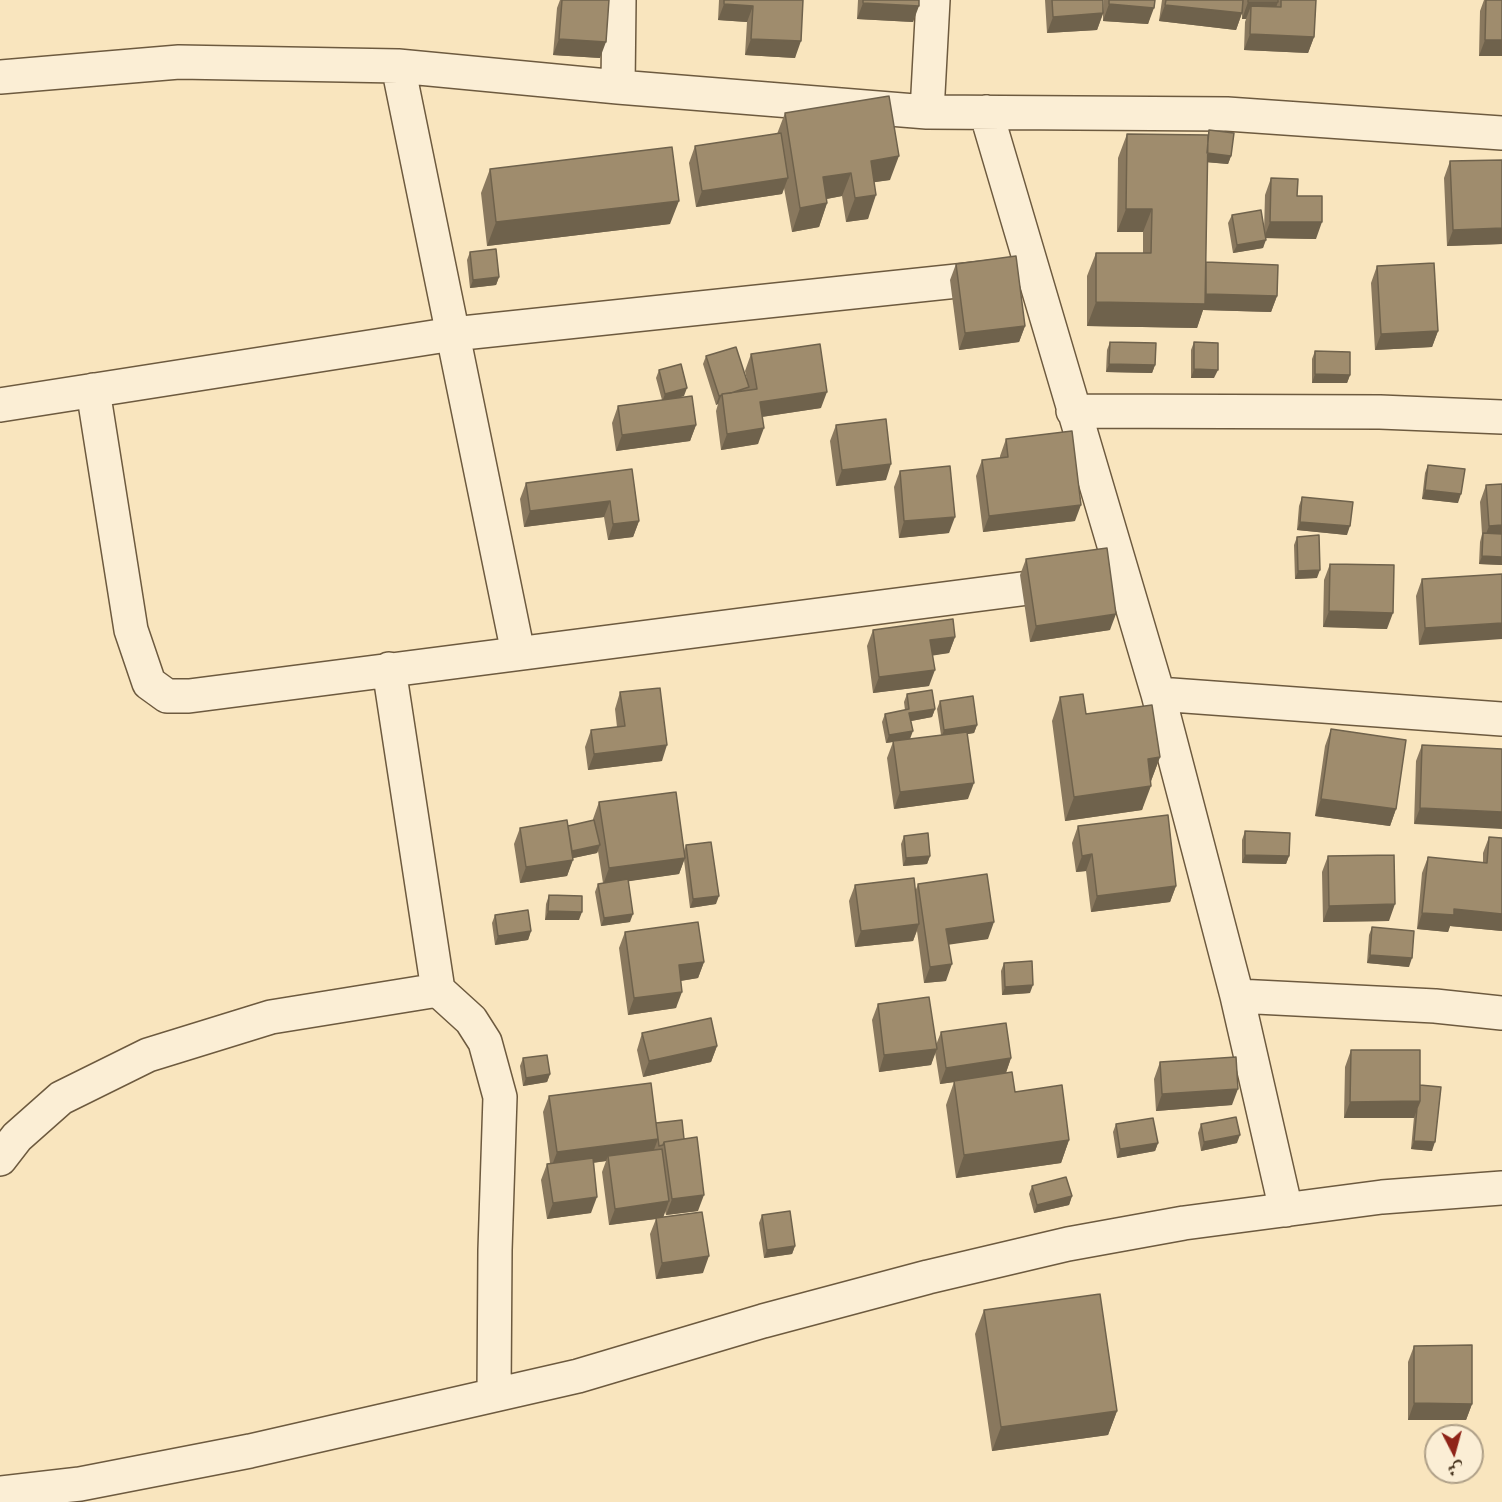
<!DOCTYPE html>
<html>
<head>
<meta charset="utf-8">
<style>
	body { margin:0 }
	#map { position:relative; width:1502px; height:1502px; overflow:hidden; background:#f9e5be; font-family:"Gentium Book Plus",Amiri,serif }
	canvas { display:block }
	.north { position:absolute; left:1424px; top:1424px; width:60px; height:60px; box-sizing:border-box; background:#fbeed5; border:2px solid #afa088; border-radius:50%; rotate:174deg; font-size:16px; font-weight:700; line-height:24px; text-align:center; color:#3e2b15 }
	.north::after { content:''; display:block; margin:auto; width:21px; height:27px; background:#8f2418; clip-path:polygon(50% 0,100% 100%,50% 72%,0 100%) }
</style>
</head>
<body>
<div id="map">
<canvas width="1502" height="1502"></canvas>
<div class="north">ش</div>
</div>
<script>
const ctx = document.querySelector('canvas').getContext('2d');
ctx.lineJoin = 'round';
const shape = rows => new Path2D(rows.map(r => 'M' + r).join(''));
function stroke(path, color, width, dash) { ctx.strokeStyle = color; ctx.lineWidth = width; ctx.lineCap = dash ? 'butt' : 'round'; ctx.setLineDash(dash || []); ctx.stroke(path); }
function fillPath(path, color) { ctx.fillStyle = color; ctx.fill(path, 'evenodd'); }
const minor = shape([
	[398,66,518,653],
	[0,77,179,62,398,66,618,87,927,112,1227,114,1502,133],
	[618,87,619,0],
	[927,112,933,0],
	[986,112,1158,694,1237,996,1435,1006,1502,1013],
	[93,390,131,630,149,683,167,696,189,696,1122,576],
	[0,405,453,334,995,277],
	[1073,411,1380,412,1502,417],
	[389,669,438,990,471,1020,485,1042,500,1097,495,1250,494,1394],
	[1158,694,1502,719],
	[1237,996,1286,1210],
	[0,1159,17,1137,61,1098,148,1055,271,1017,438,990],
	[0,1493,80,1484,250,1451,578,1376,763,1321,928,1277,1068,1244,1184,1223,1382,1197,1502,1188]
]);
const wall = shape([
	[560,0,609,0,600,58,553,55,557,8],
	[719,0,803,0,795,58,745,55,747,22,718,20],
	[858,0,919,0,913,22,857,19],
	[1045,0,1103,0,1103,13,1104,0,1155,0,1148,24,1103,21,1103,14,1097,30,1047,33],
	[1162,0,1316,0,1314,37,1308,53,1244,50,1245,22,1246,19,1242,19,1242,9,1242,13,1236,30,1159,21],
	[1484,0,1502,0,1502,56,1479,56,1480,11],
	[785,113,890,180,874,182,868,219,846,222,842,196,827,199,827,203,819,227,792,232,784,188,782,194,696,207,689,163,695,146,777,134],
	[1209,130,1231,156,1228,164,1207,162,1206,263,1277,296,1271,312,1203,310,1197,328,1087,326,1087,276,1096,253,1143,253,1143,232,1117,232,1118,158,1127,134,1208,135],
	[1450,161,1502,244,1447,246,1444,178],
	[490,169,670,224,487,246,481,193],
	[1271,178,1297,196,1316,239,1265,238,1263,248,1233,253,1228,223,1232,215,1264,232,1265,195],
	[470,252,499,277,496,285,470,288,467,260],
	[956,264,1025,326,1019,342,959,350,950,280],
	[1377,266,1438,331,1432,347,1375,350,1371,283],
	[1110,342,1155,365,1152,373,1106,372,1107,350],
	[1194,342,1214,378,1191,378,1191,350],
	[1315,351,1350,375,1347,383,1312,383,1312,359],
	[751,354,821,408,762,417,758,444,721,450,716,411,718,404,716,405,703,364,706,356,747,380,745,371],
	[659,370,684,396,677,398,696,425,690,441,616,451,612,423,618,406,662,400,656,378],
	[836,425,886,480,836,486,830,441],
	[1006,439,1075,521,983,532,976,476,982,460,1000,458,1000,456],
	[1428,465,1458,503,1422,499,1425,473],
	[632,469,639,521,633,537,608,540,604,517,524,527,520,499,526,483],
	[900,471,949,533,899,538,894,487],
	[1486,485,1502,565,1479,564,1480,542,1482,534,1480,502],
	[1302,497,1347,535,1297,530,1299,506],
	[1297,537,1317,578,1295,579,1294,545],
	[1026,559,1110,630,1030,642,1020,575],
	[1330,564,1387,629,1323,627,1324,580],
	[1502,574,1419,645,1416,596,1422,579],
	[873,630,955,637,949,653,932,655,929,686,873,693,867,646],
	[620,692,662,761,588,770,585,747,591,730,617,727,615,709],
	[907,694,935,709,932,717,911,721,910,739,941,735,937,709,940,701,977,725,974,733,968,734,968,799,894,809,887,758,893,742,886,743,882,722,885,714,905,710,904,702],
	[1060,697,1086,714,1160,757,1151,781,1150,781,1142,810,1065,821,1052,721],
	[1331,729,1396,809,1390,826,1315,816,1325,746],
	[1422,745,1502,749,1414,824,1416,761],
	[599,802,684,851,686,845,716,904,690,908,684,860,679,874,628,881,630,922,601,926,595,892,598,884,603,883,598,851,597,853,573,858,567,876,520,883,514,844,520,828,568,826,593,821,593,819],
	[1078,826,1176,886,1170,902,1091,912,1086,871,1076,872,1072,843],
	[1245,831,1289,856,1286,864,1242,863,1242,840],
	[904,836,930,856,927,864,903,866,901,844],
	[1489,837,1502,838,1502,931,1450,926,1448,932,1417,929,1422,873,1428,857,1483,863,1483,853],
	[1328,856,1389,921,1323,922,1322,872],
	[918,884,988,939,948,944,946,981,924,983,917,931,913,941,855,947,849,901,855,885,915,892],
	[549,895,579,920,545,920,546,904],
	[495,915,531,931,528,940,495,945,492,923],
	[1372,927,1409,967,1367,963,1369,935],
	[625,932,704,962,698,978,681,981,676,1008,628,1015,619,948],
	[1004,963,1030,993,1002,995,1001,971],
	[878,1004,936,1045,941,1032,1011,1058,1006,1073,1015,1092,1069,1140,1061,1163,956,1178,946,1105,954,1082,940,1084,935,1052,931,1065,879,1072,872,1020],
	[642,1033,717,1046,711,1062,643,1077,637,1050],
	[1351,1050,1420,1085,1432,1151,1411,1149,1414,1117,1414,1118,1344,1118,1345,1067],
	[523,1058,550,1074,547,1082,523,1086,520,1066],
	[1160,1062,1232,1105,1156,1111,1154,1079],
	[549,1096,656,1123,684,1139,698,1211,666,1215,665,1211,663,1217,703,1273,656,1279,650,1234,656,1219,609,1225,602,1172,606,1161,593,1163,591,1213,547,1219,541,1180,547,1164,550,1163,543,1112],
	[1116,1124,1158,1143,1155,1151,1117,1158,1113,1132],
	[1201,1124,1237,1143,1201,1151,1198,1133],
	[1032,1186,1072,1196,1069,1205,1034,1213,1029,1194],
	[762,1215,795,1246,792,1254,764,1258,759,1223],
	[984,1310,1117,1411,1108,1435,992,1451,975,1334],
	[1414,1346,1472,1404,1466,1420,1408,1420,1408,1362]
]);
const shadedWall = shape([
	[1248,2,1278,2,1272,19,1251,6,1246,19,1242,19],
	[863,3,919,6,913,22,857,19],
	[724,4,753,6,747,22,718,20],
	[1109,4,1154,8,1148,24,1103,21],
	[1165,5,1242,13,1236,30,1159,21],
	[1103,13,1097,30,1047,33,1053,17],
	[1250,34,1314,37,1308,53,1244,50],
	[559,39,606,42,600,58,553,55],
	[751,39,801,41,795,58,745,55],
	[1485,40,1502,40,1502,56,1479,56],
	[1207,153,1231,156,1228,164,1204,162],
	[899,156,890,180,862,184,871,161],
	[851,173,842,196,815,201,823,177],
	[788,178,782,194,696,207,702,191],
	[876,195,868,219,846,222,855,198],
	[679,201,670,224,487,246,496,222],
	[827,203,819,227,792,232,800,208],
	[1126,209,1152,209,1143,232,1117,232],
	[1270,222,1322,222,1316,239,1264,238],
	[1502,228,1502,244,1447,246,1453,230],
	[1266,240,1263,248,1233,253,1237,245],
	[499,277,496,285,470,288,473,280],
	[1205,294,1277,296,1271,312,1203,310,1197,328,1087,326,1096,302],
	[1025,326,1019,342,959,350,965,333],
	[1438,331,1432,347,1375,350,1381,334],
	[1109,364,1155,365,1152,373,1106,372],
	[1194,369,1218,370,1214,378,1191,378],
	[1315,374,1350,375,1347,383,1312,383],
	[687,388,684,396,662,402,665,394],
	[827,392,821,408,754,418,760,402],
	[719,396,721,396,718,404,716,405],
	[696,425,690,441,616,451,622,435],
	[764,428,758,444,721,450,727,434],
	[891,464,886,480,836,486,842,470],
	[1425,490,1461,494,1458,503,1422,499],
	[610,501,604,517,524,527,530,511],
	[1081,505,1075,521,983,532,989,516],
	[955,517,949,533,899,538,904,521],
	[639,521,633,537,608,540,613,524],
	[1300,522,1350,526,1347,535,1297,530],
	[1502,525,1502,541,1483,542,1489,526],
	[1482,556,1502,557,1502,565,1479,564],
	[1320,570,1317,578,1295,579,1298,571],
	[1329,611,1393,613,1387,629,1323,627],
	[1116,614,1110,630,1030,642,1036,626],
	[1502,623,1502,639,1419,645,1425,628],
	[955,637,949,653,924,657,930,640],
	[935,670,929,686,873,693,879,677],
	[935,709,932,717,906,722,909,713],
	[977,725,974,733,941,738,944,730],
	[913,731,910,739,886,743,889,735],
	[667,745,662,761,588,770,594,754],
	[1160,757,1151,781,1139,783,1148,759],
	[974,783,968,799,894,809,900,792],
	[1151,786,1142,810,1065,821,1074,797],
	[1321,799,1396,809,1390,826,1315,816],
	[1420,808,1502,812,1502,829,1414,824],
	[600,845,597,853,569,859,572,851],
	[1092,854,1086,871,1076,872,1082,856],
	[1245,855,1289,856,1286,864,1242,863],
	[930,856,927,864,903,866,906,858],
	[685,858,679,874,603,885,609,868],
	[573,860,567,876,520,883,526,867],
	[1176,886,1170,902,1091,912,1097,896],
	[719,896,716,904,690,908,693,899],
	[1395,904,1389,921,1323,922,1329,906],
	[1454,909,1502,914,1502,931,1450,926,1448,932,1417,929,1422,913],
	[548,911,582,912,579,920,545,920],
	[633,914,630,922,601,926,604,918],
	[994,922,988,939,940,946,946,929],
	[919,924,913,941,855,947,861,931],
	[531,931,528,940,495,945,498,936],
	[1370,955,1412,958,1409,967,1367,963],
	[704,962,698,978,673,982,679,965],
	[952,964,946,981,924,983,930,967],
	[1033,985,1030,993,1002,995,1005,987],
	[682,992,676,1008,628,1015,634,998],
	[717,1046,711,1062,643,1077,649,1061],
	[937,1049,931,1065,879,1072,884,1055],
	[1011,1058,1005,1075,940,1084,946,1068],
	[550,1074,547,1082,523,1086,526,1078],
	[1238,1089,1232,1105,1156,1111,1162,1094],
	[1420,1101,1414,1118,1344,1118,1350,1102],
	[1240,1135,1237,1143,1201,1151,1204,1142],
	[658,1139,652,1155,608,1156,606,1161,551,1168,557,1152],
	[1069,1140,1061,1163,956,1178,964,1155],
	[1414,1141,1435,1142,1432,1151,1411,1149],
	[1158,1143,1155,1151,1117,1158,1120,1149],
	[704,1195,698,1211,666,1215,672,1199],
	[1072,1196,1069,1205,1034,1213,1037,1205],
	[597,1197,591,1213,547,1219,553,1203],
	[669,1201,663,1218,609,1225,615,1209],
	[795,1246,792,1254,764,1258,767,1250],
	[709,1256,703,1273,656,1279,662,1263],
	[1414,1403,1472,1404,1466,1420,1408,1420],
	[1117,1411,1108,1435,992,1451,1001,1427],
	[1438,1472,1461,1472,1437,1473]
]);
const building = shape([
	[562,0,609,0,606,42,559,39,562,0],
	[724,0,803,0,801,41,751,39,753,6,724,4,724,0],
	[863,0,919,0,919,6,863,3,863,0],
	[1052,0,1103,0,1103,13,1053,17,1052,0],
	[1109,0,1155,0,1154,8,1109,4,1109,0],
	[1166,0,1243,0,1242,13,1165,5,1166,0],
	[1248,0,1278,0,1278,2,1248,2,1248,0],
	[1281,0,1316,0,1314,37,1250,34,1251,6,1281,7,1281,0],
	[1486,0,1502,0,1502,40,1485,40,1486,0],
	[889,96,899,156,871,161,876,195,855,198,851,173,823,177,827,203,800,208,785,113,889,96],
	[1209,130,1234,133,1231,156,1207,153,1209,130],
	[781,133,788,178,702,191,695,146,781,133],
	[1127,134,1208,135,1205,304,1096,302,1096,253,1151,253,1152,209,1126,209,1127,134],
	[672,147,679,201,496,222,490,169,672,147],
	[1502,160,1502,228,1453,230,1450,161,1502,160],
	[1271,178,1298,179,1297,196,1322,196,1322,222,1270,222,1271,178],
	[1261,210,1266,240,1237,245,1232,215,1261,210],
	[496,249,499,277,473,280,470,252,496,249],
	[1016,256,1025,326,965,333,956,264,1016,256],
	[1206,262,1278,265,1277,296,1206,294,1206,262],
	[1434,263,1438,331,1381,334,1377,266,1434,263],
	[1110,342,1156,343,1155,365,1109,364,1110,342],
	[1194,342,1218,343,1218,370,1194,369,1194,342],
	[820,344,827,392,760,402,764,428,727,434,722,394,757,389,751,354,820,344],
	[736,347,749,387,731,393,722,394,722,395,719,396,706,356,736,347],
	[1315,351,1350,352,1350,375,1315,374,1315,351],
	[681,364,687,388,665,394,659,370,681,364],
	[692,396,696,425,622,435,618,406,692,396],
	[886,419,891,464,842,470,836,425,886,419],
	[1072,431,1081,505,989,516,982,460,1008,457,1006,439,1072,431],
	[1428,465,1465,469,1461,494,1425,490,1428,465],
	[950,466,955,517,904,521,900,471,950,466],
	[632,469,639,521,613,524,610,501,530,511,526,483,632,469],
	[1502,484,1502,525,1489,526,1486,485,1502,484],
	[1302,497,1353,502,1350,526,1300,522,1302,497],
	[1483,533,1502,534,1502,557,1482,556,1483,533],
	[1319,535,1320,570,1298,571,1297,537,1319,535],
	[1107,548,1116,614,1036,626,1026,559,1107,548],
	[1330,564,1394,565,1393,613,1329,611,1330,564],
	[1502,574,1502,623,1425,628,1422,579,1502,574],
	[953,619,955,637,930,640,935,670,879,677,873,630,953,619],
	[660,688,667,745,594,754,591,730,625,726,620,692,660,688],
	[932,690,935,709,909,713,913,731,889,735,885,714,909,709,907,694,932,690],
	[1083,694,1086,714,1152,705,1160,757,1148,759,1151,786,1074,797,1060,697,1083,694],
	[973,696,977,725,944,730,940,701,973,696],
	[1331,729,1406,740,1396,809,1321,799,1331,729],
	[967,732,974,783,900,792,893,741,967,732],
	[1422,745,1502,749,1502,812,1420,808,1422,745],
	[676,792,685,858,609,868,599,802,676,792],
	[1168,815,1176,886,1097,896,1092,854,1082,856,1078,826,1168,815],
	[567,820,573,860,526,867,520,828,567,820],
	[594,820,600,845,572,851,568,826,594,820],
	[1245,831,1290,833,1289,856,1245,855,1245,831],
	[928,833,930,856,906,858,904,836,928,833],
	[1489,837,1502,838,1502,914,1454,909,1454,915,1422,913,1428,857,1487,863,1489,837],
	[711,842,719,896,693,899,686,845,711,842],
	[1394,855,1395,904,1329,906,1328,856,1394,855],
	[987,874,994,922,946,929,952,964,930,967,918,884,987,874],
	[914,878,919,924,861,931,855,885,914,878],
	[628,879,633,914,604,918,598,884,628,879],
	[549,895,582,896,582,912,548,911,549,895],
	[528,910,531,931,498,936,495,915,528,910],
	[698,922,704,962,679,965,682,992,634,998,625,932,698,922],
	[1372,927,1414,931,1412,958,1370,955,1372,927],
	[1032,961,1033,985,1005,987,1004,963,1032,961],
	[929,997,937,1049,884,1055,878,1004,929,997],
	[711,1018,717,1046,649,1061,642,1033,711,1018],
	[1006,1023,1011,1058,946,1068,941,1032,1006,1023],
	[1351,1050,1420,1050,1420,1101,1350,1102,1351,1050],
	[547,1055,550,1074,526,1078,523,1058,547,1055],
	[1236,1057,1238,1089,1162,1094,1160,1062,1236,1057],
	[1012,1072,1015,1092,1062,1085,1069,1140,964,1155,954,1081,1012,1072],
	[651,1083,658,1139,557,1152,549,1096,651,1083],
	[1420,1085,1441,1087,1435,1142,1414,1141,1417,1108,1420,1101,1420,1085],
	[1236,1117,1240,1135,1204,1142,1201,1124,1236,1117],
	[1153,1118,1158,1143,1120,1149,1116,1124,1153,1118],
	[682,1120,684,1139,664,1142,663,1145,659,1146,656,1123,682,1120],
	[697,1137,704,1195,672,1199,664,1142,697,1137],
	[662,1149,669,1201,615,1209,608,1156,662,1149],
	[593,1158,597,1197,553,1203,547,1164,593,1158],
	[1066,1177,1072,1196,1037,1205,1032,1186,1066,1177],
	[790,1211,795,1246,767,1250,762,1215,790,1211],
	[702,1212,709,1256,662,1263,656,1218,702,1212],
	[1100,1294,1117,1411,1001,1427,984,1310,1100,1294],
	[1472,1345,1472,1404,1414,1403,1414,1346,1472,1345]
]);
stroke(minor, '#6d5a3f', 36);
stroke(minor, '#fbeed5', 33);
fillPath(wall, '#89785e');
fillPath(shadedWall, '#6f624c');
fillPath(building, '#9f8c6d');
stroke(building, '#6f624c', 1.5);
</script>
</body>
</html>
